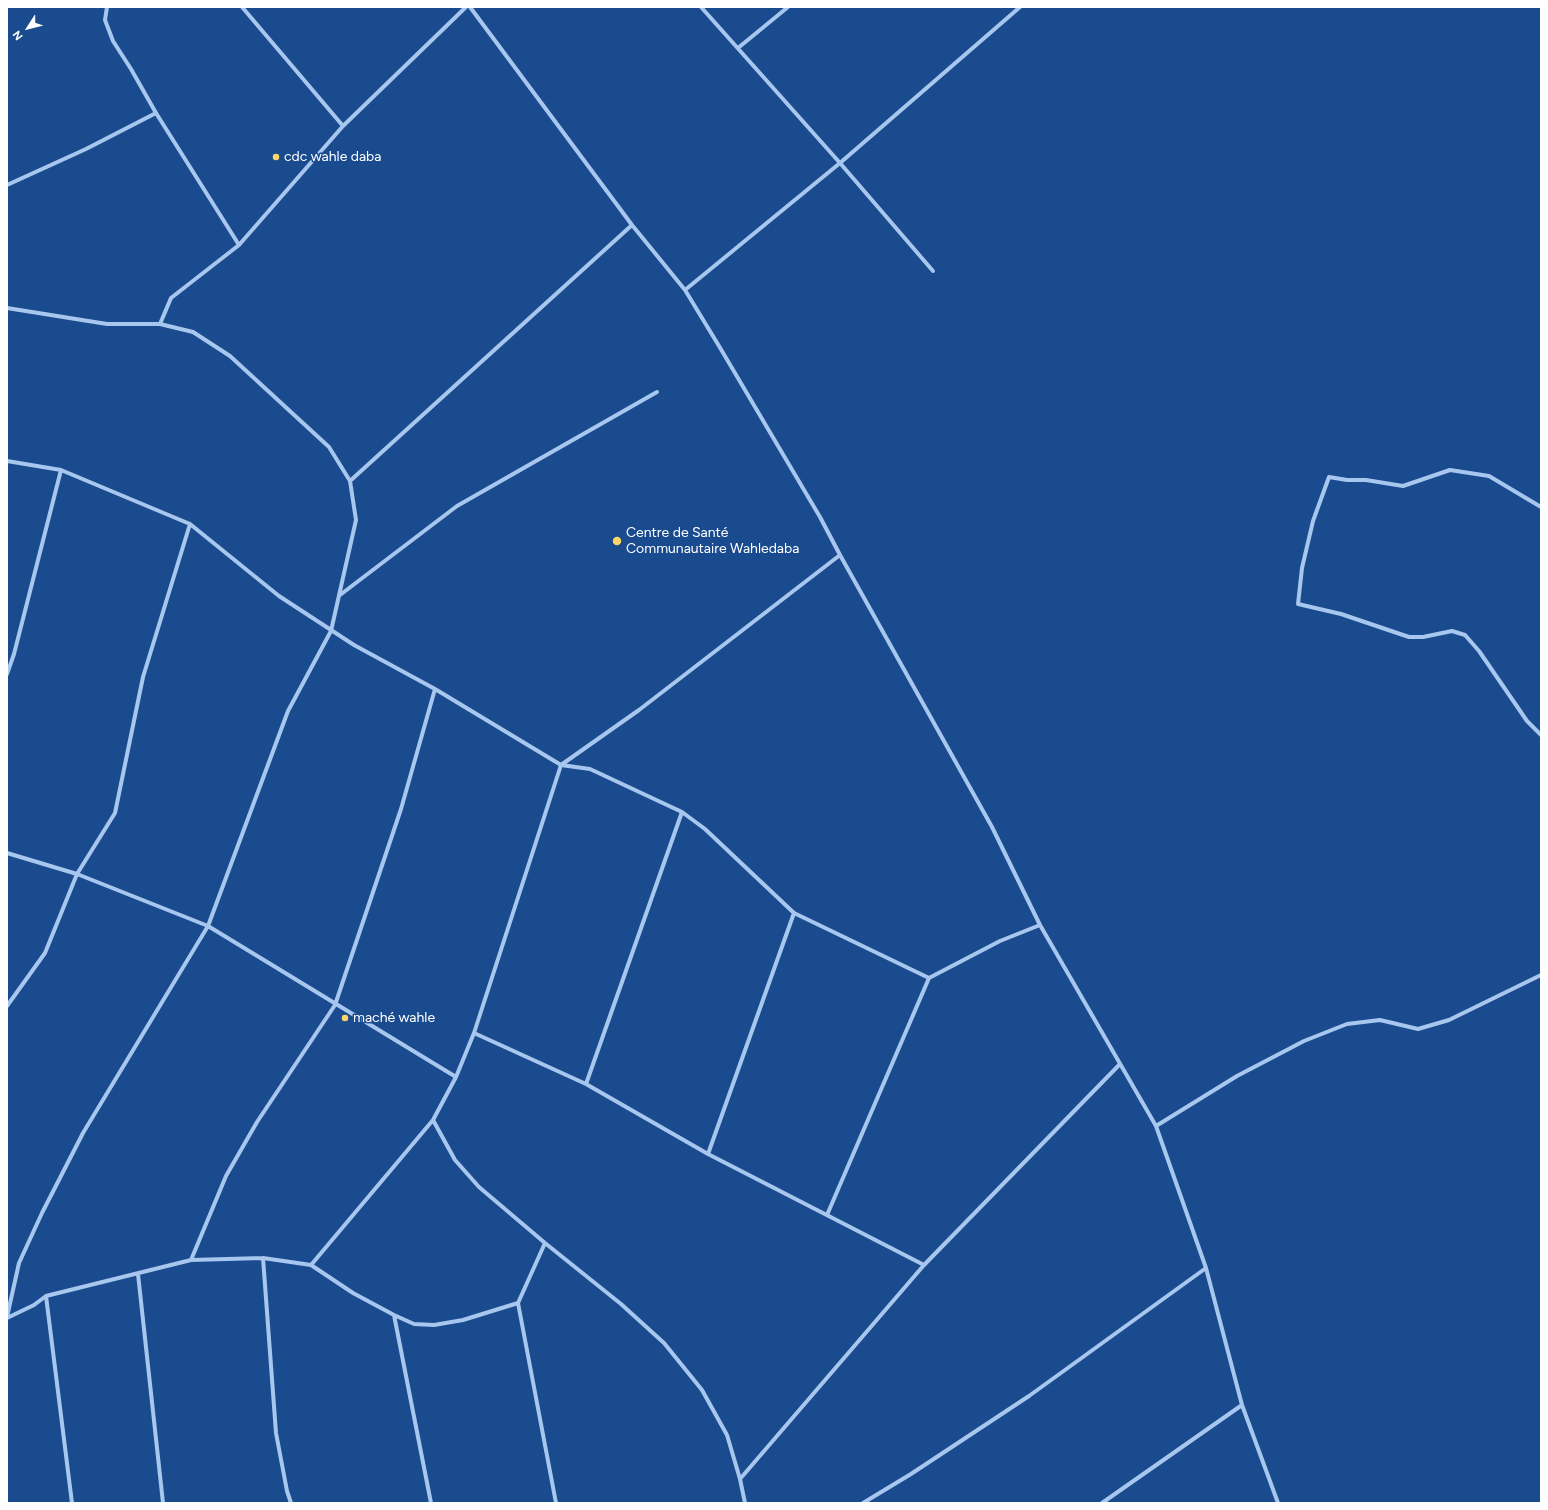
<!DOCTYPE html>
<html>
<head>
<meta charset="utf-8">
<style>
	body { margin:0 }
	#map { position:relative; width:1548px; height:1510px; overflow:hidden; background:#1a4b8f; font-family:Figtree,sans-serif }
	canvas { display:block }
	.frame { position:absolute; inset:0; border:8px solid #fff; pointer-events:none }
	.north { position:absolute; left:8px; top:8px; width:40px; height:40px; -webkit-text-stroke:3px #1a4b8f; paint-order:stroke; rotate:234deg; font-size:11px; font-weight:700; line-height:16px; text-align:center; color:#fff }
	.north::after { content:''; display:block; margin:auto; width:14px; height:18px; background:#fff; clip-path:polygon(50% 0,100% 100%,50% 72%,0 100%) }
</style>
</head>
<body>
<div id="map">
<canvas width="1548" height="1510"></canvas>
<div class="frame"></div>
<div class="north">N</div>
</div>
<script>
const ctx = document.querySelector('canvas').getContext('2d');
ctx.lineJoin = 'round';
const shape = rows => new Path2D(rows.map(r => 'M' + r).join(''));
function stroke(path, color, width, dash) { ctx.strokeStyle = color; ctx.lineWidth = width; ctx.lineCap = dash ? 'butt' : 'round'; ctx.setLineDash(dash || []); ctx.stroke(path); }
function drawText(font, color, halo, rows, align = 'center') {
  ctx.font = font + ' Figtree,sans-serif'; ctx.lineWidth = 3; ctx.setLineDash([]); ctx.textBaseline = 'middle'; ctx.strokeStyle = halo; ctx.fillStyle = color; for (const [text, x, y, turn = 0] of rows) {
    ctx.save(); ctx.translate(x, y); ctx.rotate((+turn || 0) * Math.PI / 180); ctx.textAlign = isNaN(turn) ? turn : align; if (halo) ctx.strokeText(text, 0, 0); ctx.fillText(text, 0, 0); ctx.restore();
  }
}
const minor = shape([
	[107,7,105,20,113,41,131,69,156,113,239,245],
	[242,7,343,126],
	[470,7,632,225,685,290,719,346,820,517,840,555,992,827,1040,925,1156,1126,1206,1268,1242,1405,1278,1503],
	[701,7,840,163,933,271],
	[738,48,788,7],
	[7,185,86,149,156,113],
	[685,290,840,163,1020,7],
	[7,308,107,324,160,324,193,332,230,356,329,447,350,481,356,520,331,631,288,711,208,926,83,1133,42,1213,19,1263,7,1317],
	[160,324,171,298,239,245,343,126,466,7],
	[7,461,61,470,190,524,279,596,354,645,435,689,561,765,590,769,682,812,705,829,794,913,929,978],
	[350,481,632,225],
	[1541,507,1489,476,1450,470,1403,486,1366,480,1347,480,1329,477,1313,521,1302,568,1298,604,1341,614,1409,637,1423,637,1452,631,1465,635,1479,651,1527,721,1541,735],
	[340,595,457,506,657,392],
	[7,674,14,654,61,470],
	[7,853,77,874,208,926,456,1077],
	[7,1006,45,953,77,874,115,813,143,677,190,524],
	[474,1033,586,1084,708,1154,924,1265],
	[586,1084,682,812],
	[433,1120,455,1160,479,1187,545,1243,621,1304,664,1343,702,1390,727,1435,740,1479,745,1503],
	[1156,1126,1237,1076,1304,1041,1347,1024,1380,1020,1418,1029,1449,1020,1541,975],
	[708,1154,794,913],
	[827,1215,929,978,1000,941,1040,925],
	[545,1243,518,1303,556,1503],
	[263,1258,276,1433,287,1491,291,1503],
	[191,1260,226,1176,257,1122,335,1005,401,809,435,689],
	[311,1265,433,1120,456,1077,474,1033,561,765,639,710,840,555],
	[138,1274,163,1503],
	[46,1296,72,1503],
	[394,1315,431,1503],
	[7,1318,34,1305,46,1296,191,1260,263,1258,311,1265,353,1293,394,1315,414,1324,434,1325,463,1320,518,1303],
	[740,1479,924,1265,1120,1064],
	[863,1503,911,1474,1029,1396,1206,1268],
	[1102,1503,1242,1405]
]);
const markers = [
	[276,157,4,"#ffd565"],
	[617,541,5,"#ffd565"],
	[345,1018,4,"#ffd565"]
];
const poiNames = [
	["cdc wahle daba",284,157],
	["Centre de Santé",626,533],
	["Communautaire Wahledaba",626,549],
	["maché wahle",353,1018]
];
stroke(minor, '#a8c7ee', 4);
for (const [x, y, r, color] of markers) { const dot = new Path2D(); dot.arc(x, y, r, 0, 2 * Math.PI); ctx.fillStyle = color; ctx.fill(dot); stroke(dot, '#1a4b8f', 1.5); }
drawText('14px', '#fff', '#1a4b8f', poiNames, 'left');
</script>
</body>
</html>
